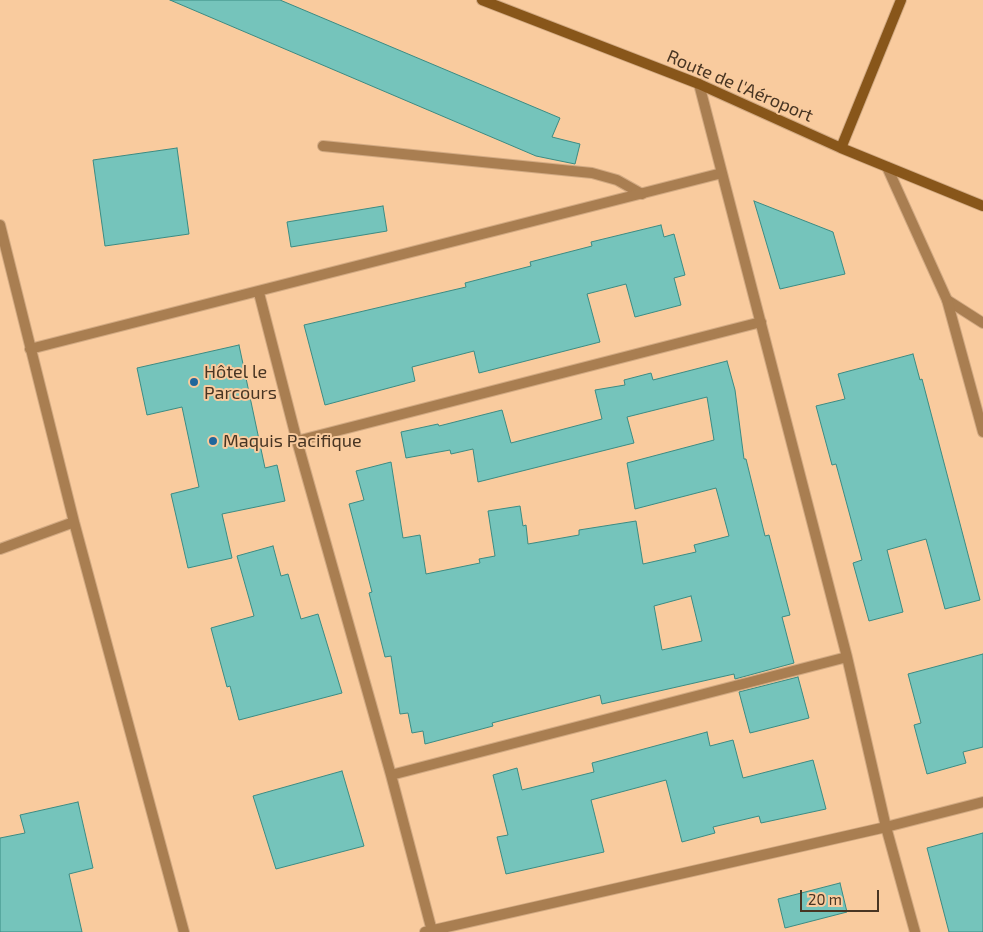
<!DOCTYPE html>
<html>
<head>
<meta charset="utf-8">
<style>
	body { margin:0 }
	#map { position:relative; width:983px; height:932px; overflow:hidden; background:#f9cb9e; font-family:"Exo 2",sans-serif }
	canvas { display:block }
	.scale { position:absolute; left:800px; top:890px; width:79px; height:22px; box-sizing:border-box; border:2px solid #483523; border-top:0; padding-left:6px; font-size:15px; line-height:18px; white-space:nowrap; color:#483523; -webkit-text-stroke:4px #f9cb9e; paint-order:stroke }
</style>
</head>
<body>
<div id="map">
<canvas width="983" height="932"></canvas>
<div class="scale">20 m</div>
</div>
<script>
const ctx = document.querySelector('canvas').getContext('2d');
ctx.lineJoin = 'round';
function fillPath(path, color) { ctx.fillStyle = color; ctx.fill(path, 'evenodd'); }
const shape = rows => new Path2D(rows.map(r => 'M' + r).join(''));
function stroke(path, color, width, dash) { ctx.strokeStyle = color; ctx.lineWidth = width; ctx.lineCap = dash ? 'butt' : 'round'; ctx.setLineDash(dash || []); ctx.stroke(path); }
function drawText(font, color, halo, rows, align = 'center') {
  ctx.font = font + ' "Exo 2",sans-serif'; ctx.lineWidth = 4; ctx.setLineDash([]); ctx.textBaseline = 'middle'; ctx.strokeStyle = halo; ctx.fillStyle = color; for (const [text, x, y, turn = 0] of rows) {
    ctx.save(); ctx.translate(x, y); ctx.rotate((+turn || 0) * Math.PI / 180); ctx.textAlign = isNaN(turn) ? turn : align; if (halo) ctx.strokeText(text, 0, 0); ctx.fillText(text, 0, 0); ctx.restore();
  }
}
const building = shape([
	[170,0,280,0,560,118,552,137,580,144,575,164,536,156,170,0],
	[177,148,189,234,105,246,93,160,177,148],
	[754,201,833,232,845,274,780,289,754,201],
	[383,206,387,231,291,247,287,222,383,206],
	[661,225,664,237,674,234,685,275,674,278,681,305,635,317,626,284,587,294,600,342,479,373,474,351,412,367,415,381,325,405,304,325,466,287,465,283,531,266,530,262,592,246,591,242,661,225],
	[239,345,265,468,277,465,285,501,222,514,232,558,188,568,171,494,199,487,182,407,147,415,137,368,239,345],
	[913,354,920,380,922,379,980,600,945,609,926,539,887,550,903,612,869,621,853,563,862,560,836,464,832,465,816,406,845,399,838,374,913,354],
	[727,361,735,390,744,459,746,459,765,536,769,535,790,615,782,617,794,663,735,679,734,674,602,704,600,695,492,723,493,726,425,744,423,731,412,733,408,713,400,714,391,656,385,657,369,593,372,592,349,504,364,500,356,471,391,462,403,538,420,535,426,574,480,563,479,559,495,556,488,511,520,506,523,526,526,525,528,544,579,535,579,530,636,521,643,564,696,552,694,545,729,536,716,488,635,509,627,463,714,440,707,397,627,417,634,443,478,482,473,449,451,454,450,450,406,458,401,432,438,424,439,426,502,410,511,443,602,419,595,390,625,385,624,380,651,373,653,380,727,361],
	[691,596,702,641,662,650,654,606,691,596],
	[273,546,281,576,288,574,301,619,318,614,342,693,239,720,230,686,227,687,211,628,254,616,237,556,273,546],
	[983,654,983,747,963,752,966,763,927,774,914,725,921,723,908,674,983,654],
	[798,677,809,718,750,733,739,692,798,677],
	[707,732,710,746,733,740,743,778,813,760,826,809,761,823,759,816,713,827,715,833,682,842,666,780,591,800,604,852,506,874,497,837,508,835,493,775,517,768,522,790,594,772,592,763,707,732],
	[342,771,364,846,276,869,253,796,342,771],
	[78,802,93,868,69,874,82,932,0,932,0,838,25,833,20,815,78,802],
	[983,833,983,932,949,932,927,848,983,833],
	[840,883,847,912,785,928,778,899,840,883]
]);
const lane = shape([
	[323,146,592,173,617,180,642,194],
	[947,300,983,323]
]);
const street = shape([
	[699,84,847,657,886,827,915,932],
	[887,167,947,300,983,432],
	[0,225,74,522,184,932],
	[259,293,297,441,391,775,432,931],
	[30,349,722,173],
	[297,441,761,322],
	[0,549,74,522],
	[391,775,847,657],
	[425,932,886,827,983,802]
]);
const secondary = shape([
	[482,0,699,84,841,148,983,206],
	[841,148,901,0]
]);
const markers = [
	[194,382,5,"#22669b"],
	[213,441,5,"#22669b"]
];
const streetNames = [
	["Route de l'Aéroport",740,86,23]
];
const poiNames = [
	["Hôtel le",204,372],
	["Parcours",204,393],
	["Maquis Pacifique",223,441]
];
fillPath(building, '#75c4bb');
stroke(building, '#3b8b83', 1);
stroke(lane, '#d2aa83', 12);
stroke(street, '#d2aa83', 12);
stroke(secondary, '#d2aa83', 12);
stroke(lane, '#a97e51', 10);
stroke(street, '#a97e51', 10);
stroke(secondary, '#88561a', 10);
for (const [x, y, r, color] of markers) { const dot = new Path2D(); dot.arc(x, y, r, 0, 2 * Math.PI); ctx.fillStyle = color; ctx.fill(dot); stroke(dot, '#f9cb9e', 2); }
drawText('18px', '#483523', '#f9cb9e', streetNames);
drawText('18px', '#483523', '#f9cb9e', poiNames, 'left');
</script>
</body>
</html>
